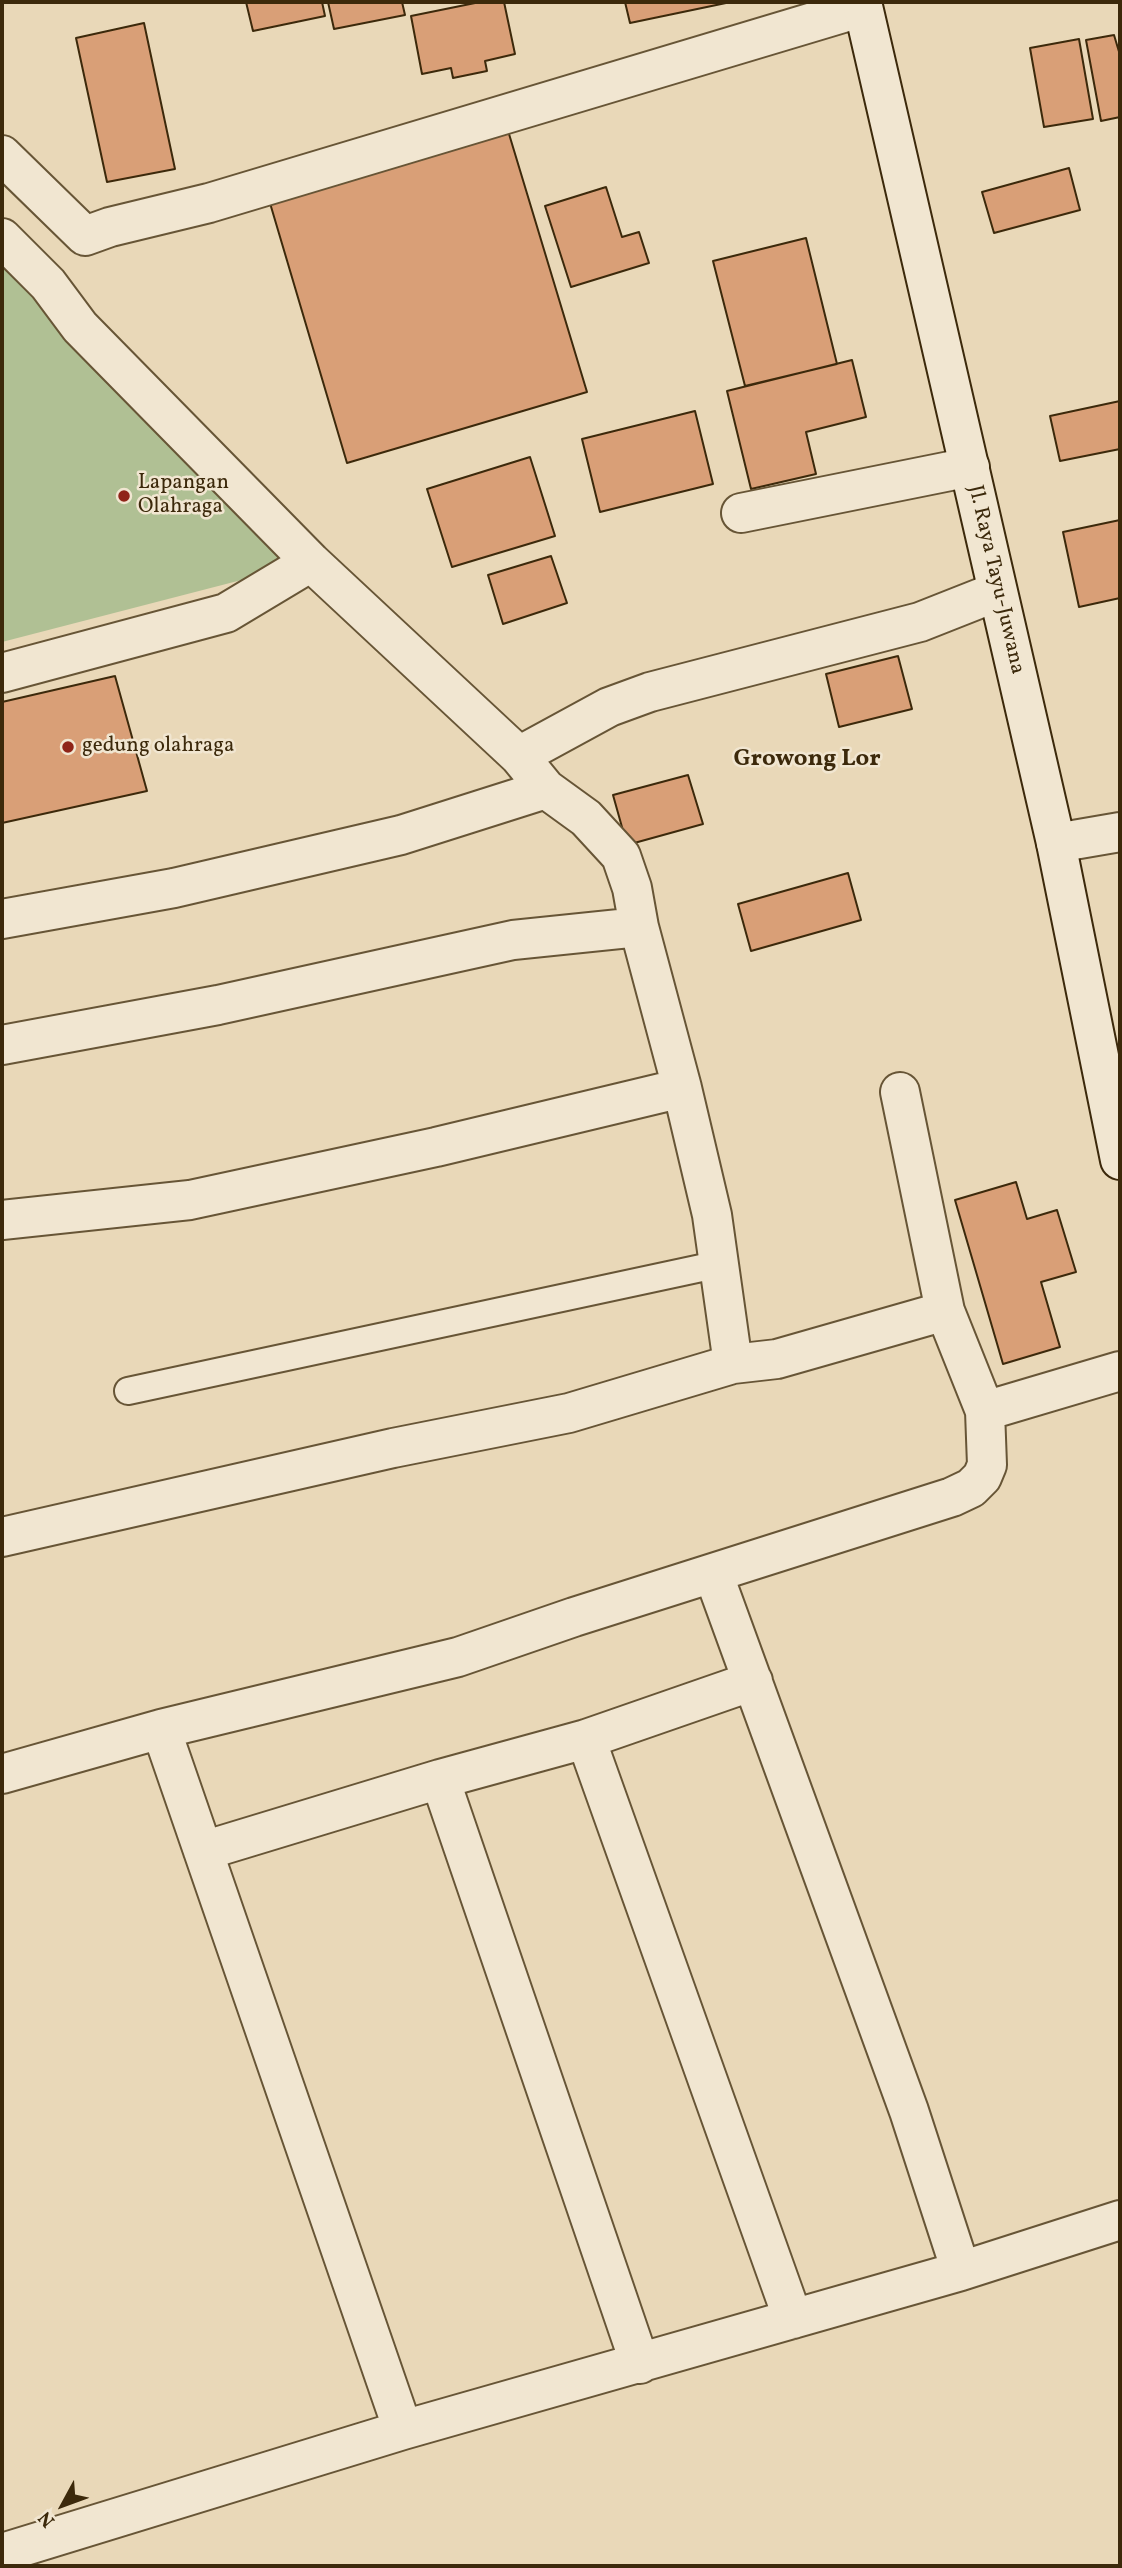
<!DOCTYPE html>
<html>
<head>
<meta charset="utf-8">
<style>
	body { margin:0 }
	#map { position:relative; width:1122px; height:2568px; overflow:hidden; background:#e9d8b8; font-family:Vollkorn,serif }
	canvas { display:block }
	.frame { position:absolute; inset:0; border:4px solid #3c290b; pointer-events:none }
	.north { position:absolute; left:28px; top:2470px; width:70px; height:70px; -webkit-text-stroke:5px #f1e6d1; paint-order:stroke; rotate:229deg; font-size:19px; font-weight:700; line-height:28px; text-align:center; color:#3c290b }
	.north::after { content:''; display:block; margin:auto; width:24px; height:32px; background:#3c290b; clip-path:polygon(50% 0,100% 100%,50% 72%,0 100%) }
</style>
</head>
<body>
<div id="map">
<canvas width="1122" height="2568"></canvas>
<div class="frame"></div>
<div class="north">N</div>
</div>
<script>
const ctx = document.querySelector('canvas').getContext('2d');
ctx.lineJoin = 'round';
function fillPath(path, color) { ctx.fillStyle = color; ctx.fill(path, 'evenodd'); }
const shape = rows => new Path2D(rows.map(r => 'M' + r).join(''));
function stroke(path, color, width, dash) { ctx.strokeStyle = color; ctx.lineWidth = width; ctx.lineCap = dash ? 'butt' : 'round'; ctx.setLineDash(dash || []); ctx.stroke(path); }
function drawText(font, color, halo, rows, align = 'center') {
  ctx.font = font + ' Vollkorn,serif'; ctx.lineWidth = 5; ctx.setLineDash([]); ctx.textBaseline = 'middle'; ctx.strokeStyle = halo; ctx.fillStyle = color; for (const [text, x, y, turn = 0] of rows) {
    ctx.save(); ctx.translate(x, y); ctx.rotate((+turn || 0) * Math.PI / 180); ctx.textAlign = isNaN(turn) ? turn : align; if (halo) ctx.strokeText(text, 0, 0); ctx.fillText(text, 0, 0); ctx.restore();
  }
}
const green = shape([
	[2,249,311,562,2,642]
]);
const building = shape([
	[246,2,322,2,325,16,253,31,246,2],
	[328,2,402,2,405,15,334,29,328,2],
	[480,2,504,2,515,54,485,61,487,71,453,78,451,68,422,74,411,16,480,2],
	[625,2,726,2,726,3,630,23,625,2],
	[144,23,175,169,107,182,76,38,144,23],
	[1114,35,1120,55,1120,117,1101,121,1086,40,1114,35],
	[1079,39,1093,119,1044,127,1030,48,1079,39],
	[506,124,587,392,347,463,267,193,506,124],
	[1069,168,1080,210,994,233,982,192,1069,168],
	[606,187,622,237,639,232,649,263,571,287,545,206,606,187],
	[806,238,837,364,745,386,713,261,806,238],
	[852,360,866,417,806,432,816,474,751,489,727,391,852,360],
	[1120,401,1120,449,1060,461,1050,416,1120,401],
	[695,411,713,484,600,512,582,439,695,411],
	[530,457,555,536,452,567,427,489,530,457],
	[1120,520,1120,598,1079,607,1063,532,1120,520],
	[551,556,567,603,503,624,488,575,551,556],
	[898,656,912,709,839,727,826,674,898,656],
	[115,676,147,791,2,823,2,702,115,676],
	[688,775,703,824,627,845,613,795,688,775],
	[848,873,861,920,751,951,738,904,848,873],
	[1016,1182,1027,1219,1057,1210,1076,1272,1041,1282,1060,1347,1003,1364,955,1200,1016,1182]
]);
const service = shape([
	[128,1391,720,1264]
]);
const minor = shape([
	[2,155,85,236,110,227,209,203,863,7],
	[2,238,48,284,80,327,311,562,519,756,546,789,586,818,621,856,632,888,639,927,682,1088,712,1215,733,1364,777,1359,945,1311],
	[741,513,970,467],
	[2,673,226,613,311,562],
	[519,756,609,707,650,692,920,622,996,592],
	[1056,843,1120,832],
	[2,919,174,888,401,835,546,789],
	[2,1045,218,1005,513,940,639,927],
	[900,1092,945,1311,985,1411],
	[2,1220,190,1200,436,1147,682,1088],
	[2,1537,393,1448,569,1413,733,1364],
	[713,1573,909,2111,961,2271],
	[161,1729,403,2430],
	[586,1739,793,2319],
	[2,1774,161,1729,458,1657,574,1617,952,1497,971,1488,982,1477,987,1465,985,1411,1120,1371],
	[440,1779,640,2364],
	[203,1851,440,1779,586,1739,753,1681],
	[2,2553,403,2430,961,2271,1120,2220]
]);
const secondary = shape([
	[862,2,1056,843,1120,1160]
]);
const markers = [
	[124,496,7,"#8f2418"],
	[68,747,7,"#8f2418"]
];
const poiNames = [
	["Lapangan",138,484],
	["Olahraga",138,508],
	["gedung olahraga",82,747]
];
const streetNames = [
	["Jl. Raya Tayu-Juwana",995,580,77]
];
const quarterNames = [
	["Growong Lor",807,761]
];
fillPath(green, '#b0c094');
fillPath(building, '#d99f77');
stroke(building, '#3c290b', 2);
stroke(service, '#675536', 30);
stroke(minor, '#675536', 42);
stroke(secondary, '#3c290b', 42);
stroke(service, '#f1e6d1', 26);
stroke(minor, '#f1e6d1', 38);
stroke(secondary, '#f1e6d1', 38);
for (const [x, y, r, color] of markers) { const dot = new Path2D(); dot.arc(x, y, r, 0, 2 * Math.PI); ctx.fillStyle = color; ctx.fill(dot); stroke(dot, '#f1e6d1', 2.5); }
drawText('21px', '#3c290b', '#f1e6d1', poiNames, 'left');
drawText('21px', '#3c290b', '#f1e6d1', streetNames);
drawText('bold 24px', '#3c290b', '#f1e6d1', quarterNames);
</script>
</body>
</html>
